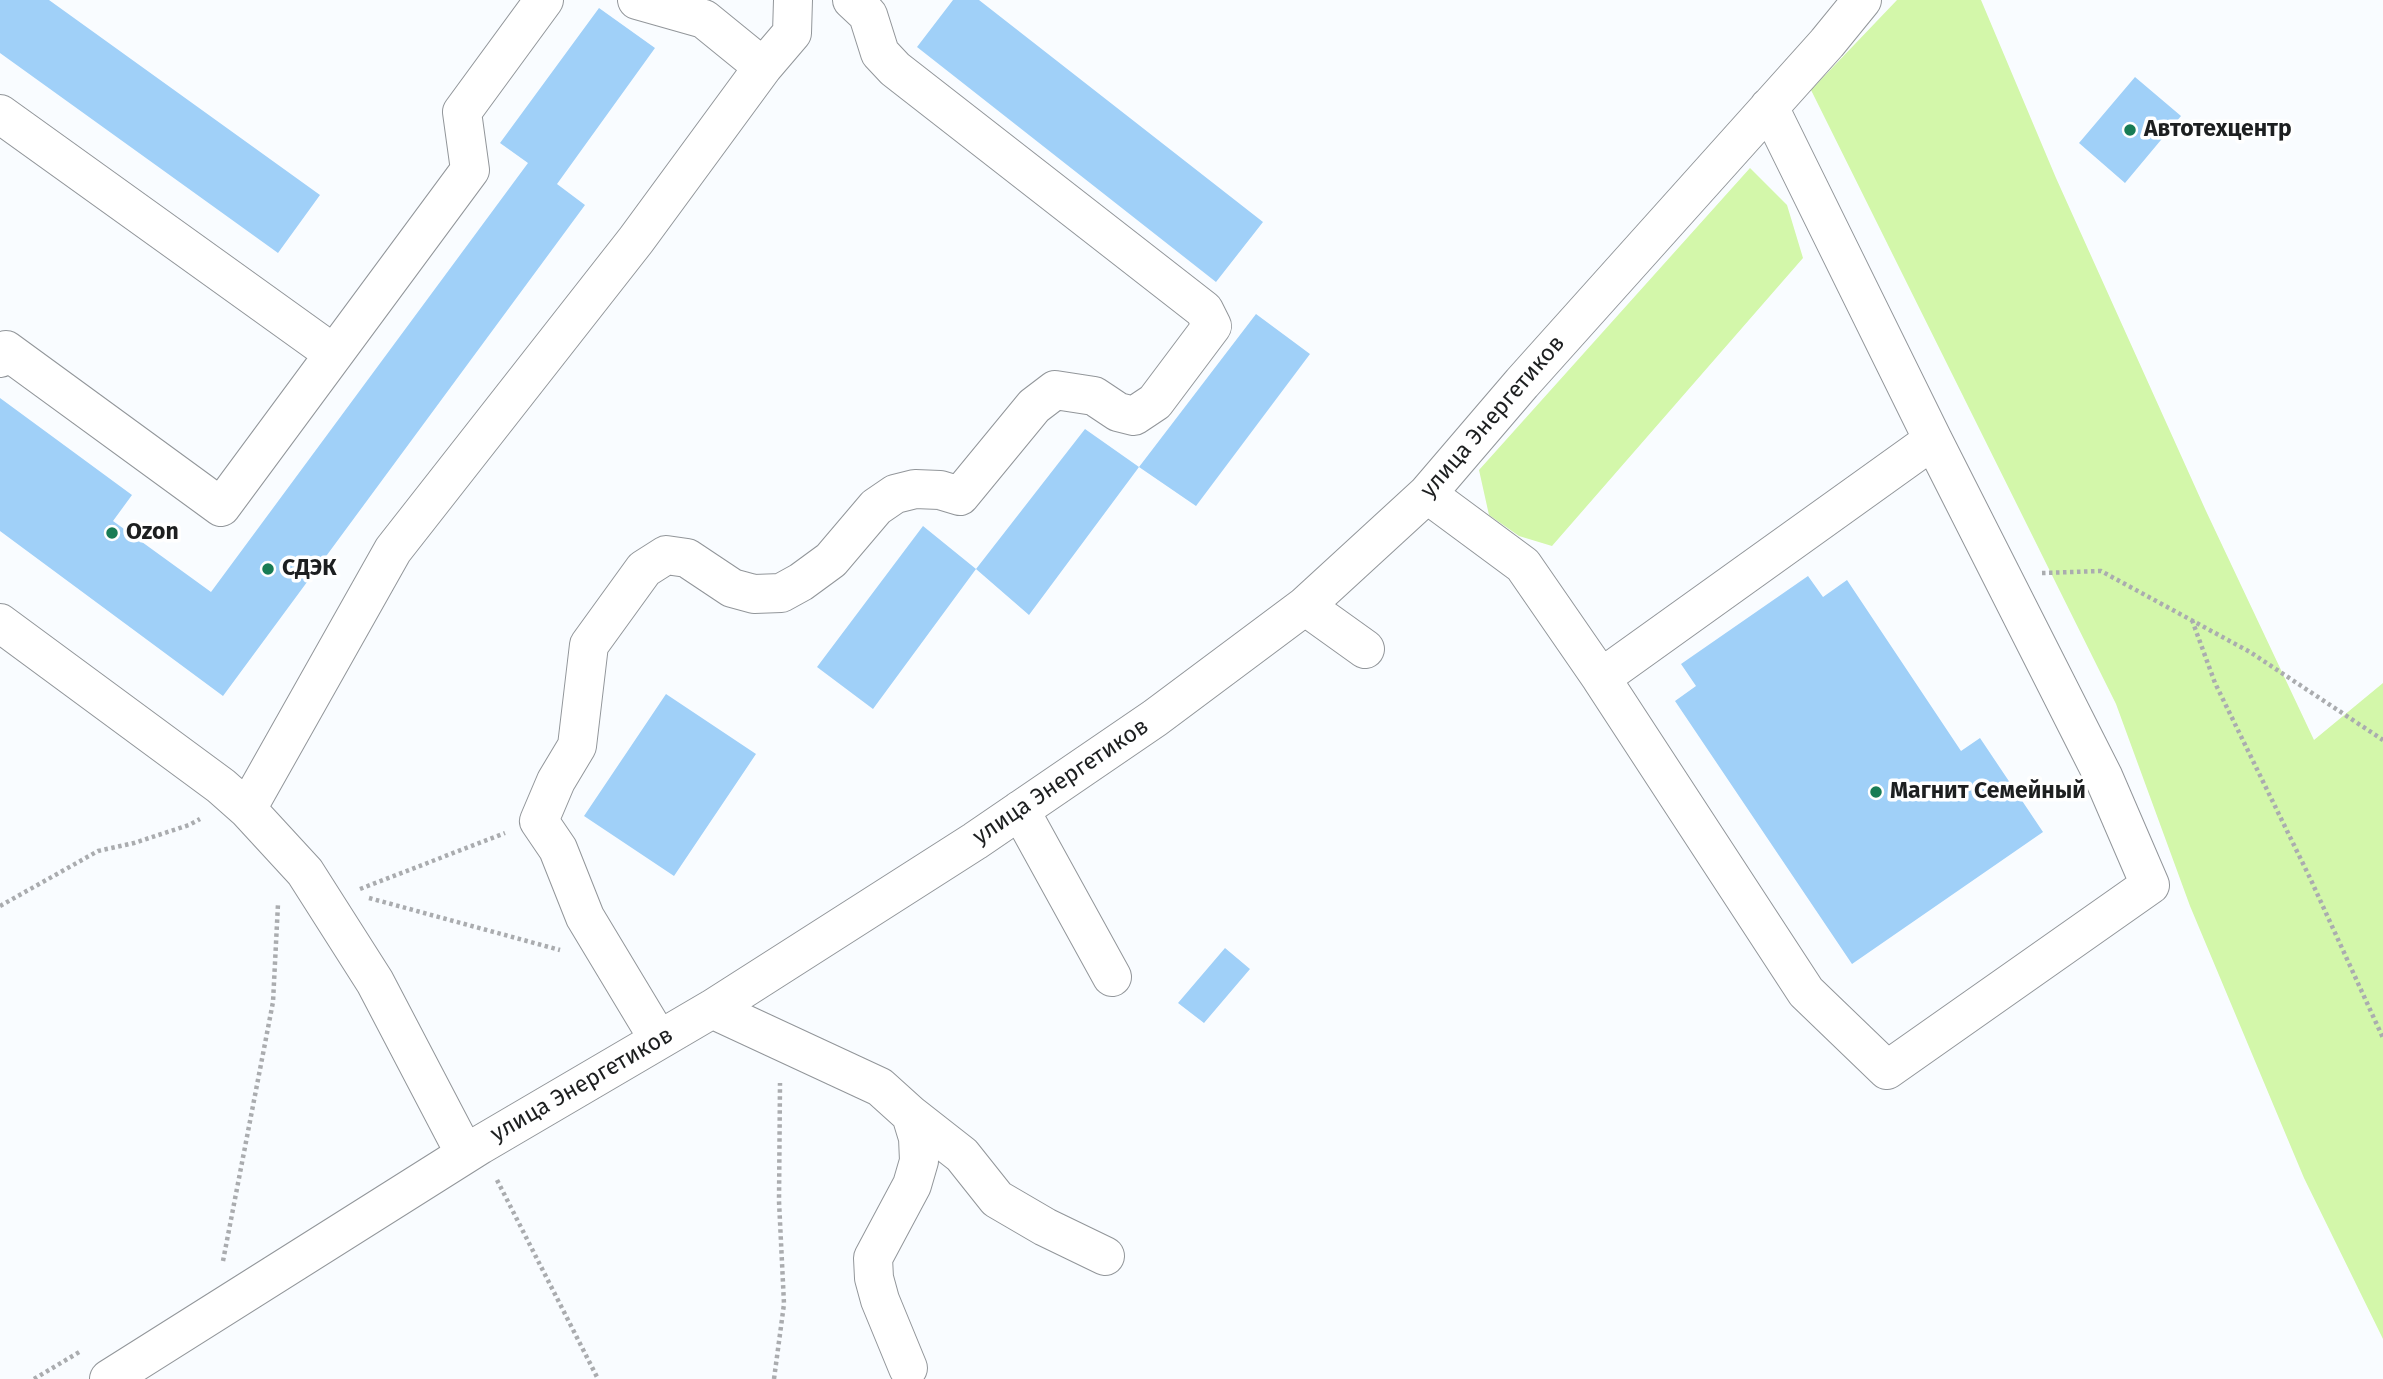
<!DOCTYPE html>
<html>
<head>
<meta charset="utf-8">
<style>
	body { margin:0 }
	canvas { display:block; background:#f9fcff }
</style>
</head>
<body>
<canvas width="2383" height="1379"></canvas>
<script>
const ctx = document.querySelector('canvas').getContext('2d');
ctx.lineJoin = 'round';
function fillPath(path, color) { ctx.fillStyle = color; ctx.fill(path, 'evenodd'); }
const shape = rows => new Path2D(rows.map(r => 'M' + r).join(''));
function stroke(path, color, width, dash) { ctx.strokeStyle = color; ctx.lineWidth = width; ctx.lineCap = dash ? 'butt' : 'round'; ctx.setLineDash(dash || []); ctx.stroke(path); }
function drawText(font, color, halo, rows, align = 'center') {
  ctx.font = font + ' "Fira Sans",sans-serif'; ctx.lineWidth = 7; ctx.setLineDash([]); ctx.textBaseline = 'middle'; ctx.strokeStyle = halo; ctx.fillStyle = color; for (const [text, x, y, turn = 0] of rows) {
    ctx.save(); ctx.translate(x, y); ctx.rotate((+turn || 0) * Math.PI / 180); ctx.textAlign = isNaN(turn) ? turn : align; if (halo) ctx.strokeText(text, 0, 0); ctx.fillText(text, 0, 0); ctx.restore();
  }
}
const green = shape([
	[1897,0,1981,0,2056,178,2206,511,2314,740,2383,683,2383,1339,2304,1178,2190,906,2116,704,1811,90],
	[1750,168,1787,205,1803,258,1552,546,1519,536,1489,515,1479,470]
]);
const building = shape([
	[0,0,49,0,320,195,278,253,0,53],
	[953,0,979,0,1263,222,1216,282,917,47],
	[599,8,655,48,557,184,585,205,223,696,0,531,0,398,132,495,113,521,211,592,528,163,500,143],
	[2135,77,2181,116,2125,183,2079,143],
	[1256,314,1310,354,1196,506,1139,467],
	[1085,429,1139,467,1029,615,976,569],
	[923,526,976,569,873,709,817,667],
	[1808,576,1823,597,1847,580,1961,751,1980,738,2043,832,1852,964,1675,701,1696,686,1681,664],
	[666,694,756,754,674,876,584,816],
	[1225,948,1250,969,1204,1023,1178,1003]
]);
const path = shape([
	[2042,573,2101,571,2250,652,2383,740],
	[2192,620,2215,683,2310,878,2383,1038],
	[360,889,505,833],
	[369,898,560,950],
	[0,906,98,851,134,843,189,825,200,819],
	[497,1180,598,1379],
	[223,1261,273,1002,278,904],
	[34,1379,81,1351],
	[774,1379,784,1304,779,1201,780,1083]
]);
const minor = shape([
	[763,67,792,33,793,0],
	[0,114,334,354],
	[0,358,6,350,221,507,470,170,462,112,544,0],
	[1427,494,1523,565,1601,678,1806,992,1887,1070,2150,885,2103,776,1933,440,1769,107],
	[1305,606,1365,649],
	[0,623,221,786,247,809,305,872,375,982,465,1154],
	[1601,678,1933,440],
	[247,809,393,550,636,240,763,67,704,19,637,0],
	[1020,810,1112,977],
	[712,1009,880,1087,911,1115,918,1138,919,1161,912,1185,873,1258,874,1278,880,1300,908,1368],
	[659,1040,585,917,558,849,539,821,556,781,577,746,589,645,644,569,666,555,687,558,732,588,754,594,781,593,801,582,831,560,876,507,895,494,915,489,940,490,960,496,1034,406,1055,390,1094,396,1118,412,1134,416,1155,402,1212,326,1204,310,895,69,880,53,868,15,852,0],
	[911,1115,962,1155,997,1199,1045,1227,1105,1256],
	[109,1379,480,1145,712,1009,975,841,1155,718,1305,606,1427,494,1522,383,1827,43,1862,0]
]);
const markers = [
	[2130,130,7,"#187c55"],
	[112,533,7,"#187c55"],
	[268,569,7,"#187c55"],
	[1876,792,7,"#187c55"]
];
const poiNames = [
	["Автотехцентр",2144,130],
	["Ozon",126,533],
	["СДЭК",282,569],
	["Магнит Семейный",1890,792]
];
const streetNames = [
	["улица Энергетиков",1493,417,-49],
	["улица Энергетиков",1061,782,-34],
	["улица Энергетиков",582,1085,-30]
];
fillPath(green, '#d3f7aa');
fillPath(building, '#a0d0f8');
stroke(minor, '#92969a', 40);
stroke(path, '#aaacaf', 4.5, [3.5, 3.5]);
stroke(minor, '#fff', 38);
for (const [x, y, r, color] of markers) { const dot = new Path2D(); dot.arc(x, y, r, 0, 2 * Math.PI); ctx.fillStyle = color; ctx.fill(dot); stroke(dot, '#fff', 2.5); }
drawText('bold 23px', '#1d1f20', '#fff', poiNames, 'left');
drawText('23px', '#1d1f20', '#fff', streetNames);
</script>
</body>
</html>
